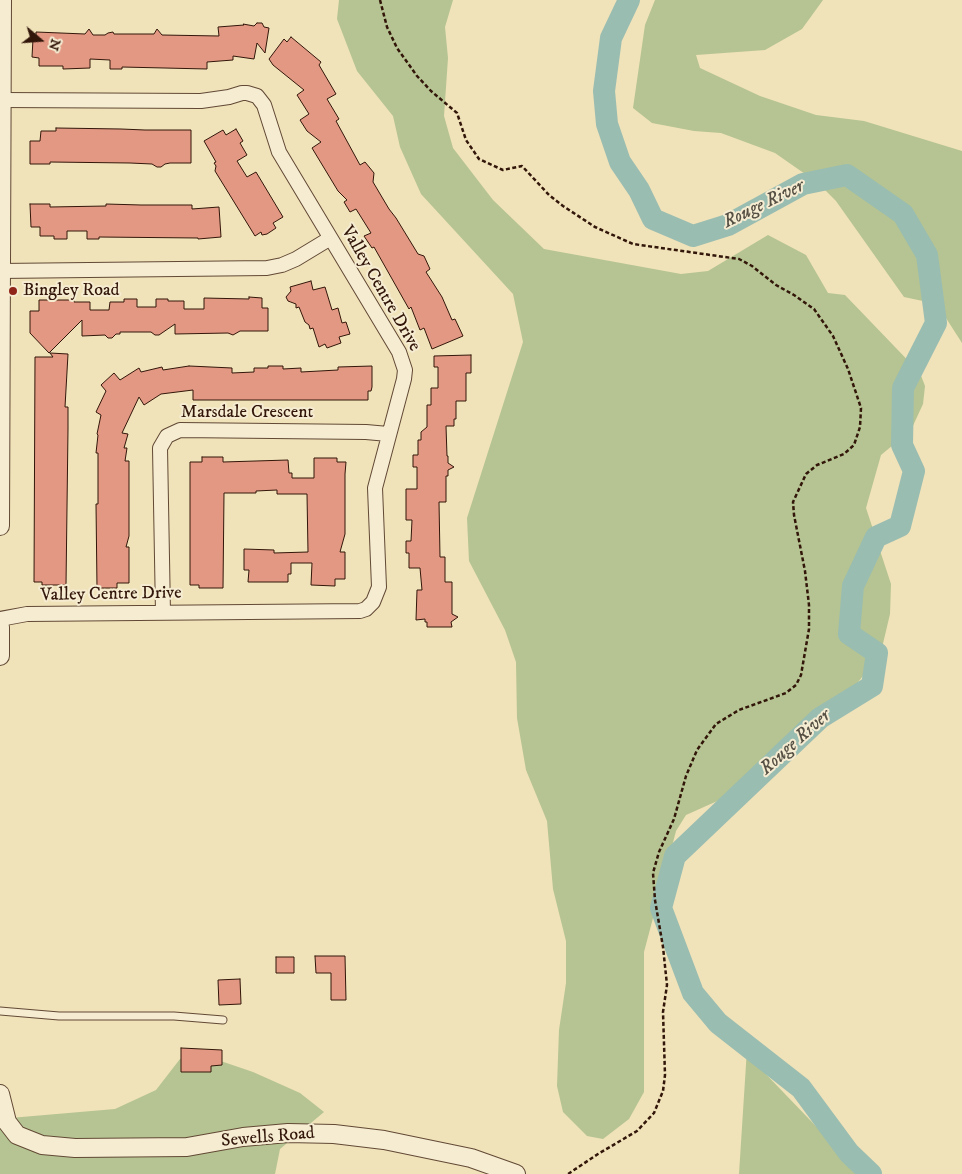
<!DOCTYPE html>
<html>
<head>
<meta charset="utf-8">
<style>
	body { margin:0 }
	#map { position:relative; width:962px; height:1174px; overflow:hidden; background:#f0e2b9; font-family:"IM FELL DW Pica",serif }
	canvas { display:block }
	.north { position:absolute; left:15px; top:15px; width:50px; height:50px; -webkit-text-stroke:4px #f5ecd2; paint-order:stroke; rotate:108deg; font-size:14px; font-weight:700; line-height:20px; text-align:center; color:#321609 }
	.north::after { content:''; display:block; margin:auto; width:18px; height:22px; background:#321609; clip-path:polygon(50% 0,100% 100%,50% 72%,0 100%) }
</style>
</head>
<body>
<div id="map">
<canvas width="962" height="1174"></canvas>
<div class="north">N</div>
</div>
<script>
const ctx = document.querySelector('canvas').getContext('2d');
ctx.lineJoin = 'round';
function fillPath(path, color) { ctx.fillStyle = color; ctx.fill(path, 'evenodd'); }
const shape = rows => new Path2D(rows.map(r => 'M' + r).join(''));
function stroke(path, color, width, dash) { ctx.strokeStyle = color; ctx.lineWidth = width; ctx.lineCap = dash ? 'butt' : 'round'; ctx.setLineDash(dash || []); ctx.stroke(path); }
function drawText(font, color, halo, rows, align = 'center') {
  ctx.font = font + ' "IM FELL DW Pica",serif'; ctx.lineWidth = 4; ctx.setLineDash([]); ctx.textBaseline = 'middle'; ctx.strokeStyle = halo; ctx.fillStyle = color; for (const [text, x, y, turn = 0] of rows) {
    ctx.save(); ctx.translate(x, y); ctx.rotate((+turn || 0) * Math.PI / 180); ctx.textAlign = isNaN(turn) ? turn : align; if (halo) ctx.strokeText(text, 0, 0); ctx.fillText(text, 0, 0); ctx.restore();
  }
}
const green = shape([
	[339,0,453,0,445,27,448,58,444,116,453,148,493,200,544,249,681,274,708,271,768,235,806,255,828,293,845,295,920,373,925,386,923,404,911,430,881,455,866,508,891,584,890,614,881,652,856,685,786,741,733,794,686,815,676,831,644,952,644,1092,629,1119,603,1139,587,1136,563,1112,557,1086,559,1030,566,983,566,941,553,889,547,821,526,770,517,718,516,662,505,630,469,561,467,518,523,342,513,294,421,194,400,147,393,116,357,71,337,19],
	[655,0,823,0,802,29,765,50,696,55,700,68,760,96,816,115,864,121,962,151,962,343,937,304,904,297,836,201,818,183,775,153,721,133,694,131,652,123,633,108,645,25],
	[747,1049,759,1067,862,1174,739,1174],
	[200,1054,253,1072,300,1093,324,1112,280,1149,275,1174,0,1174,0,1117,10,1118,115,1109,156,1090,180,1059]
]);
const river = shape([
	[629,0,611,38,604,91,607,124,620,162,639,190,653,219,693,236,728,225,803,184,847,175,903,214,927,255,936,323,903,388,902,445,914,471,900,526,876,537,853,586,849,634,877,653,872,686,820,718,675,856,661,908,693,993,718,1023,801,1088,849,1153,871,1174]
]);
const building = shape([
	[257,23,262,23,264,27,269,28,265,53,257,43,254,59,233,56,233,60,207,62,207,69,122,67,122,69,110,69,110,60,90,59,90,68,63,69,63,66,39,66,39,58,32,57,33,39,36,39,36,32,85,34,89,29,93,35,105,35,108,33,113,32,114,34,154,34,157,29,162,35,219,36,218,27,244,25,243,24,254,26,257,23],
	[291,37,321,62,319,65,336,94,327,99,339,119,336,121,360,165,365,162,374,173,373,182,389,209,396,218,418,254,424,256,430,269,426,272,442,297,452,320,455,319,463,336,432,349,424,328,420,330,411,307,409,309,374,247,372,248,364,236,371,233,356,209,350,212,344,202,347,200,338,191,312,148,321,142,307,131,300,120,309,114,297,95,304,90,273,65,269,59,284,39,287,42,291,37],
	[56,128,121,129,145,130,191,130,191,163,170,163,165,164,161,167,157,167,152,164,130,163,50,162,50,164,30,164,30,141,40,141,41,131,56,131,56,128],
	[236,129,243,141,240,143,247,155,237,161,247,177,256,172,283,217,273,223,276,228,267,234,262,235,261,232,255,236,215,171,216,166,214,163,216,162,204,141,223,130,226,135,236,129],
	[30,204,50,204,50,207,106,206,106,204,141,205,192,205,192,209,219,207,221,237,198,239,198,238,99,237,99,239,87,239,87,231,67,231,67,239,54,239,54,236,40,236,40,227,31,227,30,204],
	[311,281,313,290,325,287,332,310,338,308,342,323,346,322,350,334,339,337,341,343,327,348,325,344,319,347,313,328,310,329,309,325,305,322,299,307,296,308,296,304,288,301,286,297,291,291,290,287,311,281],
	[249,297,262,298,262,308,268,308,268,331,240,331,233,335,228,333,175,334,175,324,159,335,155,335,151,332,120,332,120,334,116,334,112,338,108,338,105,335,82,336,82,320,49,353,30,333,30,311,39,311,39,300,74,300,74,302,90,302,90,310,109,310,110,302,124,302,124,299,137,299,137,307,156,307,156,299,168,299,168,301,184,301,184,309,204,309,204,298,249,299,249,297],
	[50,353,68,354,65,407,68,407,68,429,66,585,42,585,42,582,34,582,35,357,53,357,50,353],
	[471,355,471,373,466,373,466,401,456,401,456,419,454,419,454,426,446,426,447,456,448,456,448,463,454,467,448,470,448,476,446,476,446,502,439,502,440,557,445,557,445,582,452,582,452,614,458,617,451,622,452,627,427,627,427,622,425,622,425,619,416,620,417,590,422,590,420,568,409,568,409,553,406,553,406,541,411,541,412,520,406,520,406,489,417,489,417,467,413,467,413,455,418,455,418,440,421,440,421,432,427,427,427,405,431,405,431,388,438,388,438,367,434,367,434,356,471,355],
	[189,366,232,368,232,373,254,372,254,368,268,368,268,366,283,366,283,369,301,368,301,372,338,370,338,367,372,366,372,387,371,391,368,391,368,400,193,400,193,390,161,394,144,405,139,397,122,433,128,434,124,448,127,448,125,461,129,461,129,536,126,547,129,547,129,583,117,583,117,588,97,588,96,504,98,504,98,453,96,453,98,435,97,434,101,415,96,412,106,391,101,385,114,373,120,380,139,368,141,372,162,367,163,370,189,366],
	[202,457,223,457,223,462,288,460,289,473,292,473,292,478,314,478,314,458,337,458,337,462,346,462,345,474,345,534,340,552,345,552,345,579,335,579,335,586,311,585,312,563,291,563,291,574,288,574,288,582,248,582,249,570,244,570,244,549,274,550,274,553,308,552,307,494,277,494,277,490,256,491,256,493,224,493,223,588,199,588,199,585,190,585,190,462,202,462,202,457],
	[315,956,345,956,346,1000,331,1000,331,973,316,973,315,956],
	[276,957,294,957,294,973,276,973,276,957],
	[240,979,241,1004,219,1005,218,980,240,979],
	[181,1048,222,1050,222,1065,211,1066,211,1072,181,1072,181,1048]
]);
const path = shape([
	[380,0,387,27,397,48,417,76,431,91,457,113,466,140,479,159,503,170,522,166,549,195,563,206,595,227,633,244,739,259,752,266,776,285,794,295,814,309,833,336,848,369,861,408,860,427,854,445,844,454,817,465,806,474,793,502,794,515,805,571,809,605,809,629,801,675,796,685,786,693,739,710,716,724,697,750,686,776,674,819,659,852,653,873,655,900,663,947,667,985,663,1012,665,1075,663,1091,654,1113,637,1131,598,1154,568,1174]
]);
const service = shape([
	[0,1011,59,1016,174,1016,223,1020]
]);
const minor = shape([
	[0,271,267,268,282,265,296,259,329,239],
	[163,613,160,448,167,436,180,430,366,432,388,434],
	[0,619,27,614,360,611,366,609,373,602,379,587,375,488,404,379,405,370,399,352,279,152,264,105,257,96,247,93,242,93,229,97,201,101,2,100]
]);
const tertiary = shape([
	[0,526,2,0],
	[0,627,0,656],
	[0,1094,7,1122,17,1135,42,1145,75,1148,187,1147,243,1137,288,1133,334,1134,384,1140,471,1158,516,1174]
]);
const markers = [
	[13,291,5,"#8f2418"]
];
const streetNames = [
	["Valley Centre Drive",380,289,60],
	["Marsdale Crescent",247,413],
	["Valley Centre Drive",111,595,-1],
	["Sewells Road",268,1138,-5]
];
const poiNames = [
	["Bingley Road",23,291]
];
const waterNames = [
	["Rouge River",764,205,-26],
	["Rouge River",796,743,-42]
];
fillPath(green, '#b5c492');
stroke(river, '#9abdb1', 22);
fillPath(building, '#e39883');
stroke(building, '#321609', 1);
stroke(service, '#624935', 9);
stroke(minor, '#624935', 16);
stroke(tertiary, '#624935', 20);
stroke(path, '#321609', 2.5, [4, 2.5]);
stroke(service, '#f5ecd2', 7);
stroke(minor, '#f5ecd2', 14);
stroke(tertiary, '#f5ecd2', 18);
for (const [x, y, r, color] of markers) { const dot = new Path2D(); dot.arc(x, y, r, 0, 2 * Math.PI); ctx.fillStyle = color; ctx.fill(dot); stroke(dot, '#f5ecd2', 2); }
drawText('18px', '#321609', '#f5ecd2', streetNames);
drawText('18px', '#321609', '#f5ecd2', poiNames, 'left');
drawText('italic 19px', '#565044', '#f5ecd2', waterNames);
</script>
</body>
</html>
